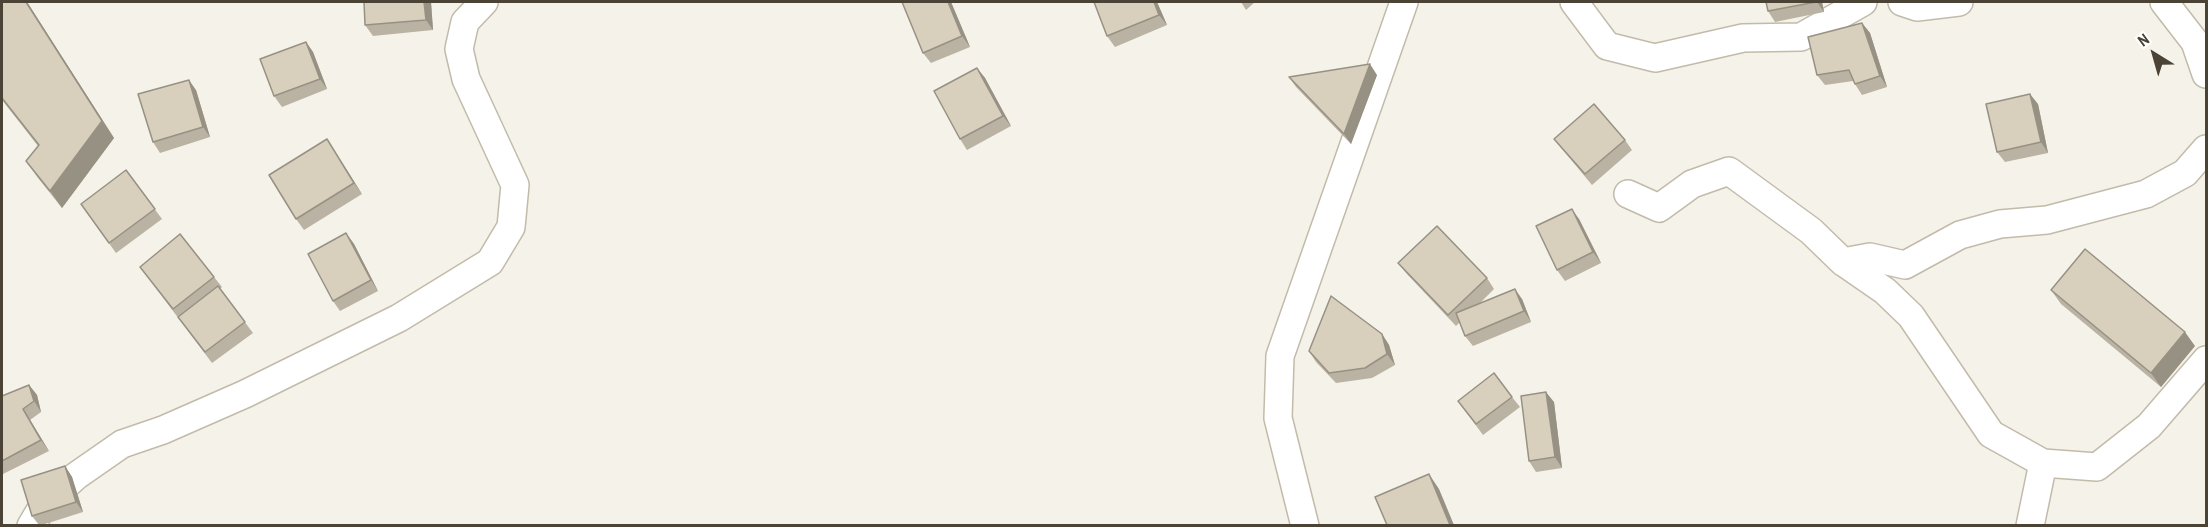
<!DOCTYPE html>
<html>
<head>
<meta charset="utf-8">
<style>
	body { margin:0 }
	#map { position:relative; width:2208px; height:527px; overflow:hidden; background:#f5f2e9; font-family:"Archivo Narrow",sans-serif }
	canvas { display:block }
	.frame { position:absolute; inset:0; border:3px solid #4a4336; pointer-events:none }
	.north { position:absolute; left:2124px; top:24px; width:60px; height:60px; -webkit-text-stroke:4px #fff; paint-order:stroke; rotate:323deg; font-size:16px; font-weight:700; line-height:24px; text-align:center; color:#4a4336 }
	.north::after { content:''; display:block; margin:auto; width:21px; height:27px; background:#4a4336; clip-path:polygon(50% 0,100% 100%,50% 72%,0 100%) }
</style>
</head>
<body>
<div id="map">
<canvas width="2208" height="527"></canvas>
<div class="frame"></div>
<div class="north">N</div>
</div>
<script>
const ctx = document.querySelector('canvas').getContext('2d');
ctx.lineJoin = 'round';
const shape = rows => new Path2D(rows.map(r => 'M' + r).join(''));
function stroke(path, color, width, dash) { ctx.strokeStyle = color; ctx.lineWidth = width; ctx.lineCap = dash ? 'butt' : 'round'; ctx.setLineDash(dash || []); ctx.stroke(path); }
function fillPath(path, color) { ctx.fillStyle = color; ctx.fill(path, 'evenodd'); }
const minor = shape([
	[1574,2,1607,46,1655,58,1743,38,1801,37,1863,2],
	[1902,2,1917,7,1959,2],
	[2164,2,2195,42,2206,74],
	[1628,194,1659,208,1692,184,1729,171,1811,231,1843,262,1870,257,1905,265,1960,235,2000,224,2047,220,2146,194,2185,173,2206,149],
	[1843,262,1885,291,1911,316,1991,434,2043,463,2097,467,2149,426,2206,360],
	[31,526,43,506,76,476,122,444,163,430,245,394,399,318,490,262,511,227,515,185,466,79,459,49,465,22,484,2],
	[1305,526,1278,418,1280,356,1404,2],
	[2030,526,2043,463]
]);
const wall = shape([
	[2,2,27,2,114,138,62,208,38,178,26,161,38,146,2,100],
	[364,2,431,2,433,30,373,36,365,25],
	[902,2,951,2,970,47,931,63,923,53],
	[1157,2,1167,25,1115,47,1107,36],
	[1241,2,1255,2,1246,10],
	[1766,2,1822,2,1824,12,1775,22,1768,11],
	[1862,23,1870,33,1887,87,1862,95,1853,81,1825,85,1817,75],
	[306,42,313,52,327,89,282,107,274,96],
	[977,68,985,78,1011,126,967,150,960,139],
	[1377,75,1351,144,1296,87,1289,77],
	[196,90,210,137,160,153,153,142],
	[2038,104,2048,153,2005,162,1997,152],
	[327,139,362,194,304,230,296,219],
	[1554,139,1625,140,1632,150,1592,185,1562,149],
	[126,170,162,219,116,253,81,204],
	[1579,219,1601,263,1565,281,1557,270],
	[346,233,354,244,378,291,340,311,333,301],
	[1398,263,1487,278,1494,289,1480,303,1522,299,1531,322,1473,346,1465,336,1460,322,1456,326,1406,273],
	[140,267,214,277,222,287,220,289,253,333,212,363],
	[2051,290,2195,346,2161,387,2061,304],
	[1382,334,1389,345,1395,365,1372,378,1336,383,1316,362,1309,351],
	[29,385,37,395,41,412,30,420,49,451,3,474,2,472,2,396],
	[1512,397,1520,407,1483,435,1458,401],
	[1554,402,1562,468,1536,472,1529,461],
	[65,466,72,477,83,512,42,525,39,525,32,516]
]);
const shadedWall = shape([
	[26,2,27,2,114,138,62,208,50,191],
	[424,2,431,2,433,30,426,20],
	[948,2,951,2,970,47,962,36],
	[1154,2,1157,2,1167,25,1159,15],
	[1817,2,1822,2,1824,12],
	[1862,23,1870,33,1887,87,1880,76],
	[306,42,313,52,327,89,320,79],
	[1370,64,1377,75,1351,144,1344,134],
	[977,68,985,78,1011,126,1003,116],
	[189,80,196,90,210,137,203,127],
	[2030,94,2038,104,2048,153,2041,142],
	[327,139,362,194,354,183],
	[1572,209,1579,219,1601,263,1593,252],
	[346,233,354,244,378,291,371,280],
	[1515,289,1522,299,1531,322,1524,311],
	[2185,332,2195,346,2161,387,2151,373],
	[1382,334,1389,345,1395,365,1387,354],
	[29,385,37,395,41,412,34,401],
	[1546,392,1554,402,1562,468,1555,457],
	[23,409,30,420,49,451,41,440],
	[65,466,72,477,83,512,76,502],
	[1429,474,1439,489,1454,525,1450,525]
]);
const building = shape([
	[2,2,26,2,102,121,50,191,26,161,39,145,2,98,2,2],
	[364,2,424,2,426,20,365,25,364,2],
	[902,2,948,2,962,36,923,53,902,2],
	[1094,2,1154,2,1159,15,1107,36,1094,2],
	[1766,2,1816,2,1768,11,1766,2],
	[1862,23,1880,76,1855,84,1849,70,1817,75,1808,37,1862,23],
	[306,42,320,79,274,96,260,59,306,42],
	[1370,64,1344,134,1289,77,1370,64],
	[977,68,1003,116,960,139,934,91,977,68],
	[189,80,203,127,153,142,138,94,189,80],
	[2030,94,2041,142,1997,152,1986,104,2030,94],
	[1594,104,1625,140,1585,174,1554,139,1594,104],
	[327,139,354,183,296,219,269,175,327,139],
	[126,170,155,209,109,243,81,204,126,170],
	[1572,209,1593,252,1557,270,1536,226,1572,209],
	[1437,226,1487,278,1448,315,1398,263,1437,226],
	[346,233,371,280,333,301,308,254,346,233],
	[180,234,214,277,173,309,140,267,180,234],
	[2085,249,2185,332,2151,373,2051,290,2085,249],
	[218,286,245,322,205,352,178,317,218,286],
	[1515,289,1524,311,1465,336,1456,313,1515,289],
	[1331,296,1382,334,1387,354,1365,368,1329,373,1309,351,1331,296],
	[1494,373,1512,397,1476,424,1458,401,1494,373],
	[29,385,34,401,23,409,41,440,2,461,2,396,29,385],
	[1546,392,1555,457,1529,461,1521,396,1546,392],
	[65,466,76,502,32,516,21,480,65,466],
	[1429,474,1450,525,1387,525,1375,497,1429,474]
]);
stroke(minor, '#c2bbaa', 30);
stroke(minor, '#fff', 27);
fillPath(wall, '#bab2a3');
fillPath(shadedWall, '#979184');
fillPath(building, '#d8cfbd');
stroke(building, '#979184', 1.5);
</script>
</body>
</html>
